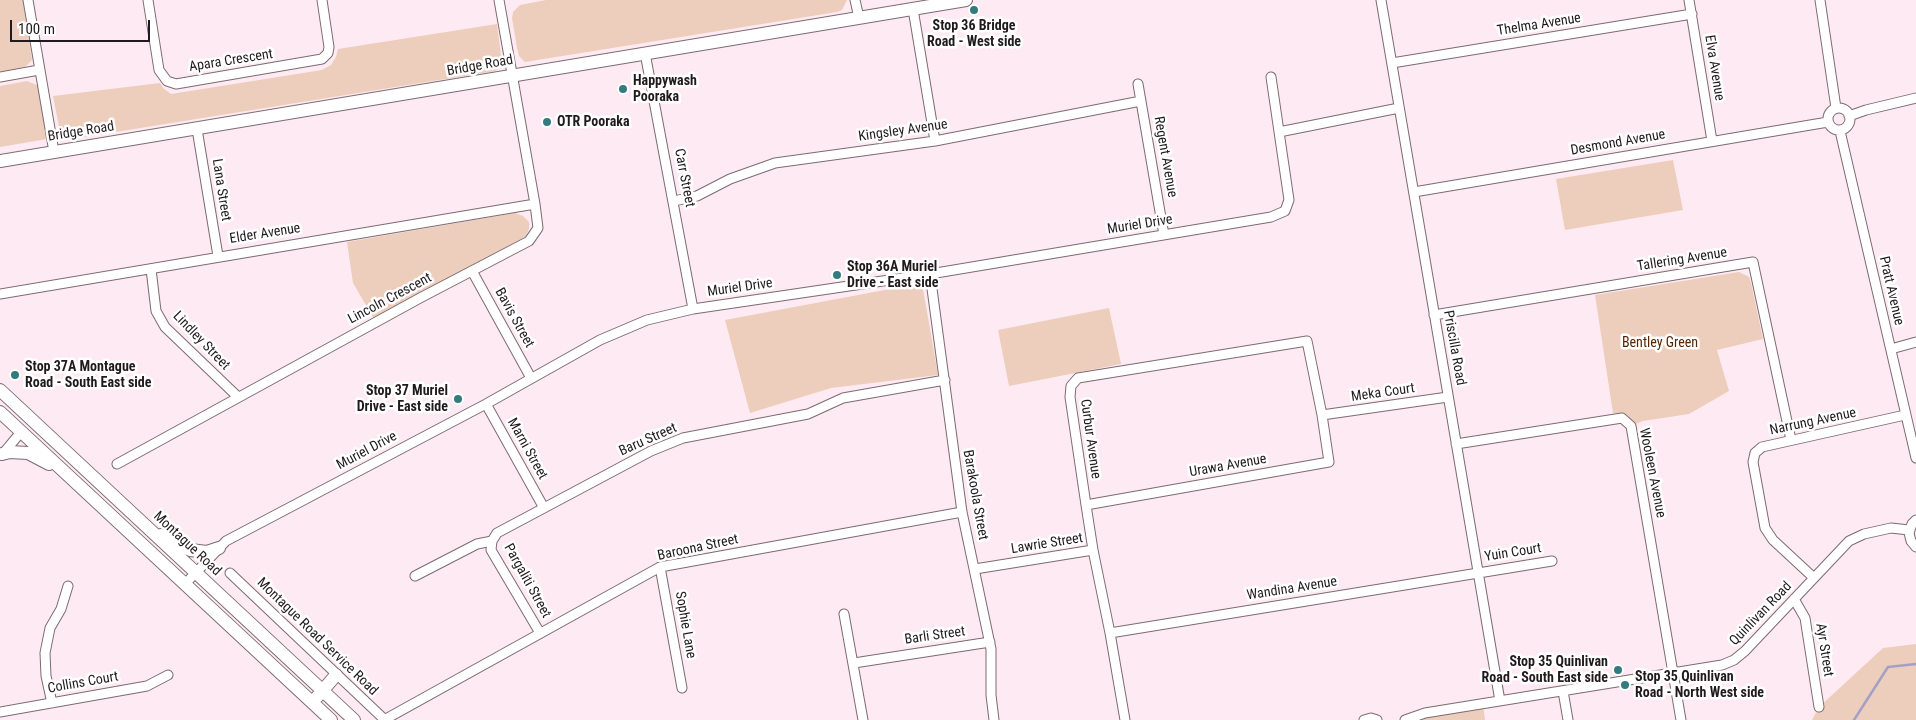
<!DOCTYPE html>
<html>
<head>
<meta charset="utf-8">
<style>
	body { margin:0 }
	#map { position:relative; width:1916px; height:720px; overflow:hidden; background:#feeaf2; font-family:"Roboto Condensed",sans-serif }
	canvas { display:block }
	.scale { position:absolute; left:10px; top:20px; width:140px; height:22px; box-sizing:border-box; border:2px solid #211a1d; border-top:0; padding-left:6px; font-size:15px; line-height:18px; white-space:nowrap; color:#211a1d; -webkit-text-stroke:4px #fff; paint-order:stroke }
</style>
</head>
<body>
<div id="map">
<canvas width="1916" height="720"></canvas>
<div class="scale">100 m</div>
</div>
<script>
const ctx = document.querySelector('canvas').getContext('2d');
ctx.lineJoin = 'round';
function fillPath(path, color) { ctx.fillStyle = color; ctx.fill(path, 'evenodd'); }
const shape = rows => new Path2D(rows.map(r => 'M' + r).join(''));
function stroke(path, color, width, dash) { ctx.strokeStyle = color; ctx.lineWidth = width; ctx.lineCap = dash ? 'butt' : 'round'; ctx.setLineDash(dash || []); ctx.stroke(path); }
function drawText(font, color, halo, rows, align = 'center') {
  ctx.font = font + ' "Roboto Condensed",sans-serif'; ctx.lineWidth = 5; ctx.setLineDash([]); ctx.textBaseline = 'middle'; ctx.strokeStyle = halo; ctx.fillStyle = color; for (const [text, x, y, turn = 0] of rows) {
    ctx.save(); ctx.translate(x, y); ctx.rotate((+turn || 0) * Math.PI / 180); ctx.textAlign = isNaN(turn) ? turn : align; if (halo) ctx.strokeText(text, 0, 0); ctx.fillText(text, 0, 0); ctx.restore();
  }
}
const green = shape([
	[0,0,23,0,32,60,25,67,0,72],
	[546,0,847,0,842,10,837,12,525,62,519,56,517,48,512,18,513,12,520,5],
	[497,24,502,63,500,68,495,71,66,140,61,137,53,96,160,83,163,88,171,94,322,70,331,65,336,57,338,49],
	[27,81,39,86,47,139,0,147,0,86],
	[1673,160,1683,210,1565,230,1556,179],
	[515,213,523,216,529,222,529,229,525,237,374,319,353,283,347,242],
	[1739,272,1749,277,1751,283,1763,339,1717,350,1729,391,1689,414,1643,421,1633,425,1622,415,1613,413,1595,295],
	[922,283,938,375,831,388,750,413,725,320],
	[1109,308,1121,364,1009,386,998,330],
	[1916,644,1916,720,1812,720,1819,707,1883,648],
	[1483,704,1485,720,1406,720]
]);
const stream = shape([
	[1854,720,1888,667,1916,664]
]);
const minor = shape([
	[28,0,54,152],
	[148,0,159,70,167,81,176,84,322,59,328,53,329,47,322,0],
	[855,0,859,18],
	[1381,0,1500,701],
	[1689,0,1712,141],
	[1820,0,1836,108],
	[913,9,935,141],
	[645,53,693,309],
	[1392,63,1692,14],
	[0,77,39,70],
	[1138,84,1164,235],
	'1828 119a11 11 0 1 1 22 0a11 11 0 1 1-22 0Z',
	[1849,116,1866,110,1916,98],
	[197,129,218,256],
	[1840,131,1916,458],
	[1279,132,1399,108],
	[1414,192,1828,122],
	[674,201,697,196,730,179,775,163,935,141,1141,101],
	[151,269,156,311,165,327,238,397],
	[472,271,531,378],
	[930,274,962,512,991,649,991,695,994,720],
	[0,294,535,204],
	[1434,315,1753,262,1791,440],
	[1891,349,1916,342],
	[486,404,544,508],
	[1322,415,1448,397],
	[1456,444,1622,418,1631,426,1681,720],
	[2,455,21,432],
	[117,464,420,298,529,241,538,228,535,204,499,0],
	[1086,505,1329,462,1322,415,1307,341,1078,378,1071,386,1070,397,1086,505,1093,550,1110,633,1125,720],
	[1916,520,1912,524,1909,533,1911,541,1916,547],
	[492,541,491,550,540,633],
	[660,567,682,688],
	[975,569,1093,550],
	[230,573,385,720],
	[415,576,477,544,492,541,497,533,651,451,683,438,808,414,843,398,945,380],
	[1814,578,1773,540,1765,528,1753,462,1755,453,1762,447,1905,415],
	[185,584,226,541,486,404,600,340,647,320,693,309,930,274,1271,217,1285,211,1289,200,1271,77],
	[1794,599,1805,618,1819,707],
	[844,614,863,720],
	[1110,633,1552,561],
	[854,663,990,642],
	[1563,691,1568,720],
	[52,703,46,676,45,653,50,628,61,609,68,586],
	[0,712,147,686,168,675],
	[384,720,660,567,962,512],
	[1364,720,1371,718,1377,720],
	[1405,720,1425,713,1722,665,1734,660,1745,651,1849,541,1864,534,1891,528,1909,530]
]);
const secondary = shape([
	[0,161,966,0],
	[0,390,354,720],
	[0,412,331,720],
	[2,454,10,452,28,453,49,464],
	[161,535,190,550,207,552,219,548],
	[317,697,336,675]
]);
const markers = [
	[974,10,5,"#327b7f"],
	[623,89,5,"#327b7f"],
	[547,122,5,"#327b7f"],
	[837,275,5,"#327b7f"],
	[15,375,5,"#327b7f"],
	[458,399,5,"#327b7f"],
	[1618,670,5,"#327b7f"],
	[1625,685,5,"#327b7f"]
];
const streetNames = [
	["Thelma Avenue",1539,25,-9],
	["Apara Crescent",231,61,-9],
	["Bridge Road",480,66,-10],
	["Elva Avenue",1714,68,81],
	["Kingsley Avenue",903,131,-8],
	["Bridge Road",81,132,-9],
	["Desmond Avenue",1618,143,-10],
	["Regent Avenue",1165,157,80],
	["Carr Street",684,178,79],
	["Lana Street",221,190,81],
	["Muriel Drive",1140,225,-9],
	["Elder Avenue",265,234,-9],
	["Tallering Avenue",1682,260,-9],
	["Muriel Drive",740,288,-8],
	["Pratt Avenue",1891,291,77],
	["Lincoln Crescent",390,299,-28],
	["Bavis Street",514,318,61],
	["Lindley Street",201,341,46],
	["Priscilla Road",1454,348,80],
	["Meka Court",1383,393,-8],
	["Narrung Avenue",1813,422,-12],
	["Curbur Avenue",1090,439,82],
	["Baru Street",648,440,-24],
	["Marni Street",527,449,61],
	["Muriel Drive",367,451,-28],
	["Urawa Avenue",1228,466,-10],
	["Wooleen Avenue",1652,473,79],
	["Barakoola Street",975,495,80],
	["Montague Road",187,544,43],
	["Lawrie Street",1047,544,-9],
	["Baroona Street",698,548,-12],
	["Yuin Court",1513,553,-9],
	["Pargaliti Street",527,581,61],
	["Wandina Avenue",1292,589,-9],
	["Quinlivan Road",1761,614,-46],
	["Sophie Lane",685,625,80],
	["Barli Street",935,636,-8],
	["Montague Road Service Road",317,637,44],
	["Ayr Street",1824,650,81],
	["Collins Court",83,683,-10]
];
const poiNames = [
	["Stop 36 Bridge",974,26,"center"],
	["Road - West side",974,42,"center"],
	["Happywash",633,81],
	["Pooraka",633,97],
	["OTR Pooraka",557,122],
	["Stop 36A Muriel",847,267],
	["Drive - East side",847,283],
	["Stop 37A Montague",25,367],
	["Road - South East side",25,383],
	["Stop 37 Muriel",448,391,"right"],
	["Drive - East side",448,407,"right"],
	["Stop 35 Quinlivan",1608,662,"right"],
	["Road - South East side",1608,678,"right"],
	["Stop 35 Quinlivan",1635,677],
	["Road - North West side",1635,693]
];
const parkNames = [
	["Bentley Green",1660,343]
];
fillPath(green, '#edcebc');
stroke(stream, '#a49fc7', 2.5);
stroke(minor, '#7c6b72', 11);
stroke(secondary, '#7c6b72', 14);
stroke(minor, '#fff', 9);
stroke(secondary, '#fff', 12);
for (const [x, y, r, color] of markers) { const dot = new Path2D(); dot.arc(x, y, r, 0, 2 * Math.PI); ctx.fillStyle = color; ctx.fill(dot); stroke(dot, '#fff', 2); }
drawText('14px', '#211a1d', '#fff', streetNames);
drawText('bold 14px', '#211a1d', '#fff', poiNames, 'left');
drawText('14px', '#572600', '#fff', parkNames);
</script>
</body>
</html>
